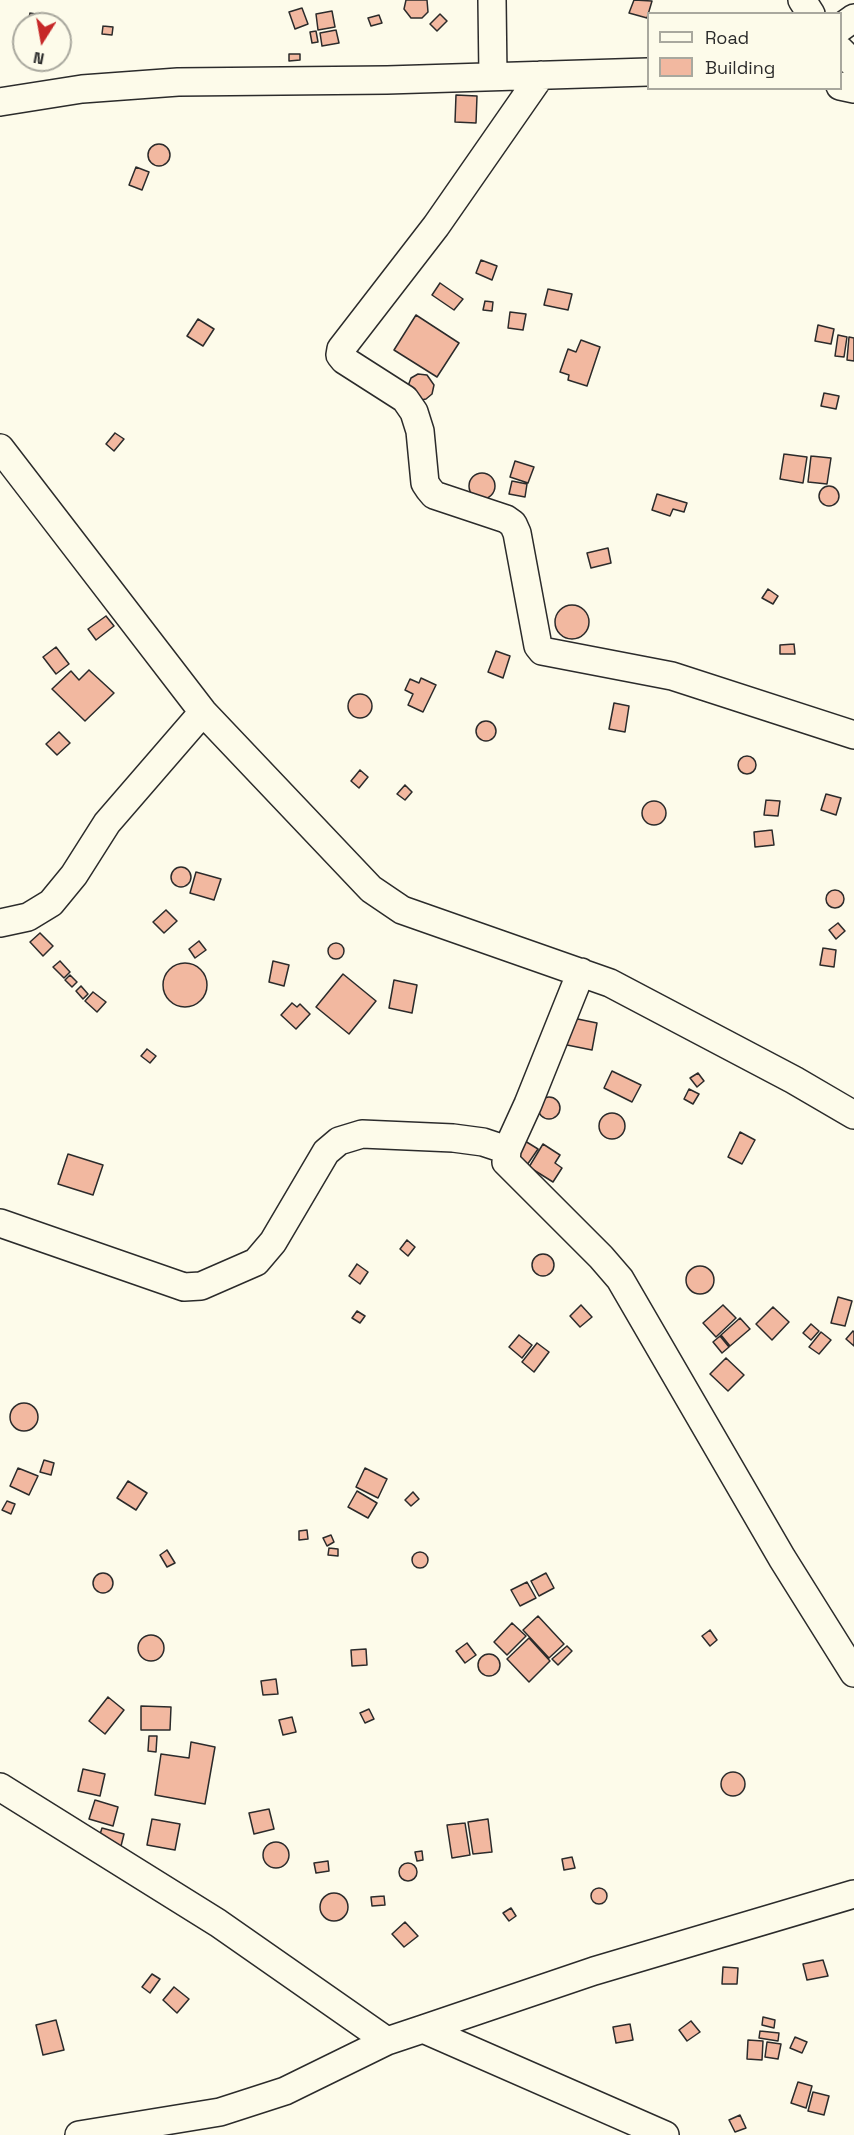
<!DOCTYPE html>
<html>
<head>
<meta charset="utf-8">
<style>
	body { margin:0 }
	#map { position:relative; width:854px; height:2135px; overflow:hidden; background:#fdfbea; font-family:"Space Grotesk",sans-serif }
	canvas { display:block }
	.legend { position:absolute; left:647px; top:12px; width:195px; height:78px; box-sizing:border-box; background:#fdfbea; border:2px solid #a9a89e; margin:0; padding:8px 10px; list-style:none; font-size:18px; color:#2b2b2b }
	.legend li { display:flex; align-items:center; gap:12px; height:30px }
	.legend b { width:30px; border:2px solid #a9a89e }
	.north { position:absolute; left:12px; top:12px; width:60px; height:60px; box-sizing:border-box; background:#fdfbea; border:2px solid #a9a89e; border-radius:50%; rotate:191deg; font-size:16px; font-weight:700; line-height:24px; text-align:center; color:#2b2b2b }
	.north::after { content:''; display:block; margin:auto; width:21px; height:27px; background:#c62828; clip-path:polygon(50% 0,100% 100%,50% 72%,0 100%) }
</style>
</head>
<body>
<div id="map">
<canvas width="854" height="2135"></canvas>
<ul class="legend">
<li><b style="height:8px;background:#fdfbea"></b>Road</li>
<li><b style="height:16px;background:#f2b8a0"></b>Building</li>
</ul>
<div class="north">N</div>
</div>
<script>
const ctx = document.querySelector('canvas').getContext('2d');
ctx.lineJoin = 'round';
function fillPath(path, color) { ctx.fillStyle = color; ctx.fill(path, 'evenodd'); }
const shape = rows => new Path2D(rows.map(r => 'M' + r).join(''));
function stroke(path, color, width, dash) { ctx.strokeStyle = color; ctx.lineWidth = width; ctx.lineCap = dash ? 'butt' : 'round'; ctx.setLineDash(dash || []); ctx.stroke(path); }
const building = shape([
	[406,0,427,0,428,12,422,18,411,18,404,9,406,0],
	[634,0,652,1,647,18,629,13,634,0],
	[302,8,308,24,295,29,289,12,302,8],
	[332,11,335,27,318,30,316,14,332,11],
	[30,13,47,16,46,24,28,24,30,13],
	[440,14,447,21,437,31,430,24,440,14],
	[379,15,382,23,371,26,368,18,379,15],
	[103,26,113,27,112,35,102,34,103,26],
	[336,30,339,43,322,46,320,33,336,30],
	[316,31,318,42,312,43,310,32,316,31],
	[289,54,300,54,300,60,289,61,289,54],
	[456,95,477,96,476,123,455,122,456,95],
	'148 155a11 11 0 1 1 22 0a11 11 0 1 1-22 0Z',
	[136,167,149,172,142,190,129,185,136,167],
	[481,260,497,266,492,280,476,273,481,260],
	[440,283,463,299,454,310,432,295,440,283],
	[548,289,572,294,568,310,544,305,548,289],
	[485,301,493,302,492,311,483,310,485,301],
	[510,312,526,314,523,330,508,328,510,312],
	[416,315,459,343,437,377,394,350,416,315],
	[198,319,214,329,203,346,187,336,198,319],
	[818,325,834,329,831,344,815,341,818,325],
	[838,335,847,337,844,357,835,356,838,335],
	[849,337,854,338,854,361,847,360,849,337],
	[581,340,600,347,587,386,568,380,569,375,560,372,568,349,576,352,581,340],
	[418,374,427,375,434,385,432,394,426,399,421,400,408,386,411,378,418,374],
	[824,393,839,396,836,409,821,406,824,393],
	[115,433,124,439,114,451,106,444,115,433],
	[784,454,807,457,803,483,780,479,784,454],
	[811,456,831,458,827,484,808,482,811,456],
	[515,461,534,467,528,483,510,477,515,461],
	'469 486a13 13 0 1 1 26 0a13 13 0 1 1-26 0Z',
	[512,481,527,484,525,497,509,494,512,481],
	'819 496a10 10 0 1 1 20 0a10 10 0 1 1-20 0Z',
	[657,494,687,503,684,512,673,509,670,516,652,510,657,494],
	[608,548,611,563,591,568,587,553,608,548],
	[768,589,778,596,773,604,762,598,768,589],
	'555 622a17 17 0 1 1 34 0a17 17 0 1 1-34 0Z',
	[106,616,114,626,96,640,88,629,106,616],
	[794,644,795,654,780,654,780,645,794,644],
	[56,647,69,664,56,674,43,657,56,647],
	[496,651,510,656,503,678,488,672,496,651],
	[89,670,114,693,85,721,52,689,71,671,79,680,89,670],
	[421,678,436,685,423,712,408,705,413,694,405,690,410,679,419,683,421,678],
	'348 706a12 12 0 1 1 24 0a12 12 0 1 1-24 0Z',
	[614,703,629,706,625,732,609,729,614,703],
	'476 731a10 10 0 1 1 20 0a10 10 0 1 1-20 0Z',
	[59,732,70,743,57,755,46,744,59,732],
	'738 765a9 9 0 1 1 18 0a9 9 0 1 1-18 0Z',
	[360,770,368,777,359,788,351,781,360,770],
	[405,785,412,792,405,800,397,794,405,785],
	[826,794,841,798,836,815,821,810,826,794],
	[766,800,780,801,778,816,764,815,766,800],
	'642 813a12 12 0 1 1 24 0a12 12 0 1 1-24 0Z',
	[772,830,774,845,755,847,754,832,772,830],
	'171 877a10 10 0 1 1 20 0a10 10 0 1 1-20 0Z',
	[196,872,221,879,214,900,190,893,196,872],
	'826 899a9 9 0 1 1 18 0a9 9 0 1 1-18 0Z',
	[166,910,177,921,164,933,153,922,166,910],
	[838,923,845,931,836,939,829,930,838,923],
	[40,933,53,946,43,956,30,942,40,933],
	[199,941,206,950,195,958,189,949,199,941],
	'328 951a8 8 0 1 1 16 0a8 8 0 1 1-16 0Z',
	[823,948,836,950,834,967,820,965,823,948],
	[60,961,70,972,64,978,53,967,60,961],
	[273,961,289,965,284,986,269,982,273,961],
	'163 985a22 22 0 1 1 44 0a22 22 0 1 1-44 0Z',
	[343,974,376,1001,349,1034,316,1007,343,974],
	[70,975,77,982,72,987,65,980,70,975],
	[394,980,417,985,412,1013,389,1008,394,980],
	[81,986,88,994,83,999,76,991,81,986],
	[93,992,106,1002,97,1012,85,1001,93,992],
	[292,1003,297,1007,300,1004,310,1014,296,1029,281,1015,292,1003],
	[568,1017,597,1023,592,1050,562,1044,568,1017],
	[147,1049,156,1056,150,1063,141,1056,147,1049],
	[612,1071,641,1085,632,1102,604,1088,612,1071],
	[698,1073,704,1081,697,1087,690,1078,698,1073],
	[689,1089,699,1094,693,1104,684,1099,689,1089],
	'538 1108a11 11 0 1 1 22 0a11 11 0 1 1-22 0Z',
	'599 1126a13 13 0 1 1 26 0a13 13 0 1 1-26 0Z',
	[740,1132,755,1140,742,1164,728,1157,740,1132],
	[525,1141,538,1149,527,1165,514,1157,525,1141],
	[543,1144,560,1155,555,1163,562,1168,553,1182,529,1167,543,1144],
	[68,1154,103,1165,93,1195,58,1184,68,1154],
	[407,1240,415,1247,408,1256,400,1249,407,1240],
	'532 1265a11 11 0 1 1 22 0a11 11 0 1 1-22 0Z',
	[357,1264,368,1272,360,1284,349,1276,357,1264],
	'686 1280a14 14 0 1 1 28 0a14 14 0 1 1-28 0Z',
	[838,1297,852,1301,845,1326,831,1323,838,1297],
	[581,1305,592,1317,580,1327,570,1316,581,1305],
	[723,1305,736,1318,716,1337,703,1323,723,1305],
	[773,1307,789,1322,772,1340,756,1324,773,1307],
	[357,1311,365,1316,360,1323,352,1318,357,1311],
	[740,1318,750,1329,730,1346,721,1335,740,1318],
	[811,1324,819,1331,811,1340,803,1333,811,1324],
	[853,1331,854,1332,854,1346,846,1339,853,1331],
	[821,1332,831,1340,819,1354,809,1347,821,1332],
	[519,1335,532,1345,522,1358,509,1347,519,1335],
	[720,1336,729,1347,722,1353,713,1342,720,1336],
	[537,1343,549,1352,534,1372,522,1362,537,1343],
	[726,1358,744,1375,728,1391,710,1374,726,1358],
	'10 1417a14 14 0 1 1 28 0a14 14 0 1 1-28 0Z',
	[44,1460,54,1463,51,1475,40,1472,44,1460],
	[18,1468,38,1476,29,1495,10,1486,18,1468],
	[365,1468,387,1479,378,1498,356,1487,365,1468],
	[128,1481,147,1493,136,1510,117,1498,128,1481],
	[357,1491,377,1503,368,1518,348,1507,357,1491],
	[413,1492,419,1499,411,1506,405,1500,413,1492],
	[7,1501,15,1504,11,1514,2,1510,7,1501],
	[307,1530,308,1539,299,1540,299,1531,307,1530],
	[331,1535,334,1542,327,1546,323,1538,331,1535],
	[329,1548,338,1549,338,1556,328,1555,329,1548],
	[167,1550,175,1563,167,1567,160,1555,167,1550],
	'412 1560a8 8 0 1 1 16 0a8 8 0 1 1-16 0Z',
	'93 1583a10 10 0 1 1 20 0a10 10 0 1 1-20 0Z',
	[546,1573,554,1588,539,1596,531,1581,546,1573],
	[527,1582,536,1598,520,1606,511,1590,527,1582],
	[538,1616,564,1644,549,1658,523,1630,538,1616],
	[512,1623,526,1636,507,1655,494,1642,512,1623],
	[710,1630,717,1640,710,1646,702,1636,710,1630],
	'138 1648a13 13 0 1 1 26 0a13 13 0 1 1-26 0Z',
	[529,1638,550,1661,529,1682,507,1659,529,1638],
	[467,1643,476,1655,465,1663,456,1651,467,1643],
	[567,1646,572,1651,558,1665,552,1659,567,1646],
	[366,1649,367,1665,352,1666,351,1650,366,1649],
	'478 1665a11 11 0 1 1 22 0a11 11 0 1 1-22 0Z',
	[276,1679,278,1694,263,1695,261,1681,276,1679],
	[108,1697,124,1710,105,1734,89,1721,108,1697],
	[141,1706,171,1707,170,1730,141,1730,141,1706],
	[369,1709,374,1719,365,1723,360,1713,369,1709],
	[292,1717,296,1732,283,1735,279,1720,292,1717],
	[149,1736,157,1736,156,1752,148,1751,149,1736],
	[191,1742,215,1747,205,1804,155,1795,161,1754,189,1758,191,1742],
	[83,1769,105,1774,100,1796,78,1791,83,1769],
	'721 1784a12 12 0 1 1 24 0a12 12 0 1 1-24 0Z',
	[95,1800,118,1807,113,1826,89,1819,95,1800],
	[269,1809,274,1829,254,1834,249,1813,269,1809],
	[152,1819,180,1824,175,1850,147,1845,152,1819],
	[488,1819,492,1852,473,1854,468,1822,488,1819],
	[465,1823,470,1855,452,1858,447,1825,465,1823],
	[102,1828,124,1834,120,1850,97,1844,102,1828],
	'263 1855a13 13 0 1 1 26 0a13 13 0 1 1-26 0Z',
	[422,1851,423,1860,417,1861,415,1852,422,1851],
	[572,1857,575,1868,564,1870,562,1859,572,1857],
	[328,1861,329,1871,316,1873,314,1863,328,1861],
	'399 1872a9 9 0 1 1 18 0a9 9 0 1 1-18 0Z',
	'591 1896a8 8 0 1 1 16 0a8 8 0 1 1-16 0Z',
	'320 1907a14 14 0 1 1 28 0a14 14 0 1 1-28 0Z',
	[384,1896,385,1905,372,1906,371,1897,384,1896],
	[511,1908,516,1916,509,1921,503,1913,511,1908],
	[405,1922,418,1936,404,1947,392,1934,405,1922],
	[823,1960,828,1976,807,1980,803,1964,823,1960],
	[723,1967,738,1968,737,1984,722,1984,723,1967],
	[152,1974,160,1979,150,1993,142,1987,152,1974],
	[174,1987,189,1999,177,2013,163,2000,174,1987],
	[763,2017,775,2020,774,2028,762,2025,763,2017],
	[56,2020,64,2050,43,2055,36,2025,56,2020],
	[691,2021,700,2032,687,2041,679,2030,691,2021],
	[630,2024,633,2040,616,2043,613,2027,630,2024],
	[760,2031,779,2033,778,2041,759,2038,760,2031],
	[795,2037,807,2042,802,2053,790,2048,795,2037],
	[748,2040,763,2041,762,2060,747,2059,748,2040],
	[767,2042,781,2044,778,2059,765,2057,767,2042],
	[798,2082,812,2086,806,2108,791,2103,798,2082],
	[813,2092,829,2096,824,2115,808,2111,813,2092],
	[740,2115,746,2128,735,2132,729,2120,740,2115]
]);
const minor = shape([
	[492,0,493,76],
	[802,0,811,14],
	[840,28,854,18],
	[840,50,854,64],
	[541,75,436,226,341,349,340,355,344,360,405,399,414,412,420,431,425,483,429,489,434,495,506,519,513,524,517,533,538,646,542,651,672,676,854,735],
	[840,86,854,89],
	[0,102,82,89,178,82,387,80,648,72],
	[0,448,203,712,371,889,402,910,610,983,794,1080,854,1115],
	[0,923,28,917,51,903,74,875,107,823,203,712],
	[581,972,528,1104,507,1150,506,1162,601,1257,620,1279,782,1558,854,1673],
	[0,1223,184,1287,201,1286,256,1262,273,1242,326,1152,339,1141,362,1134,453,1138,483,1142,507,1150],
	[0,1787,218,1923,387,2041],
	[423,2029,665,2135],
	[79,2135,220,2112,285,2091,387,2041,423,2029,594,1971,854,1894]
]);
fillPath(building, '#f2b8a0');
stroke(building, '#2b2b2b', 1.5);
stroke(minor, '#2b2b2b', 30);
stroke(minor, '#fdfbea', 27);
</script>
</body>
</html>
